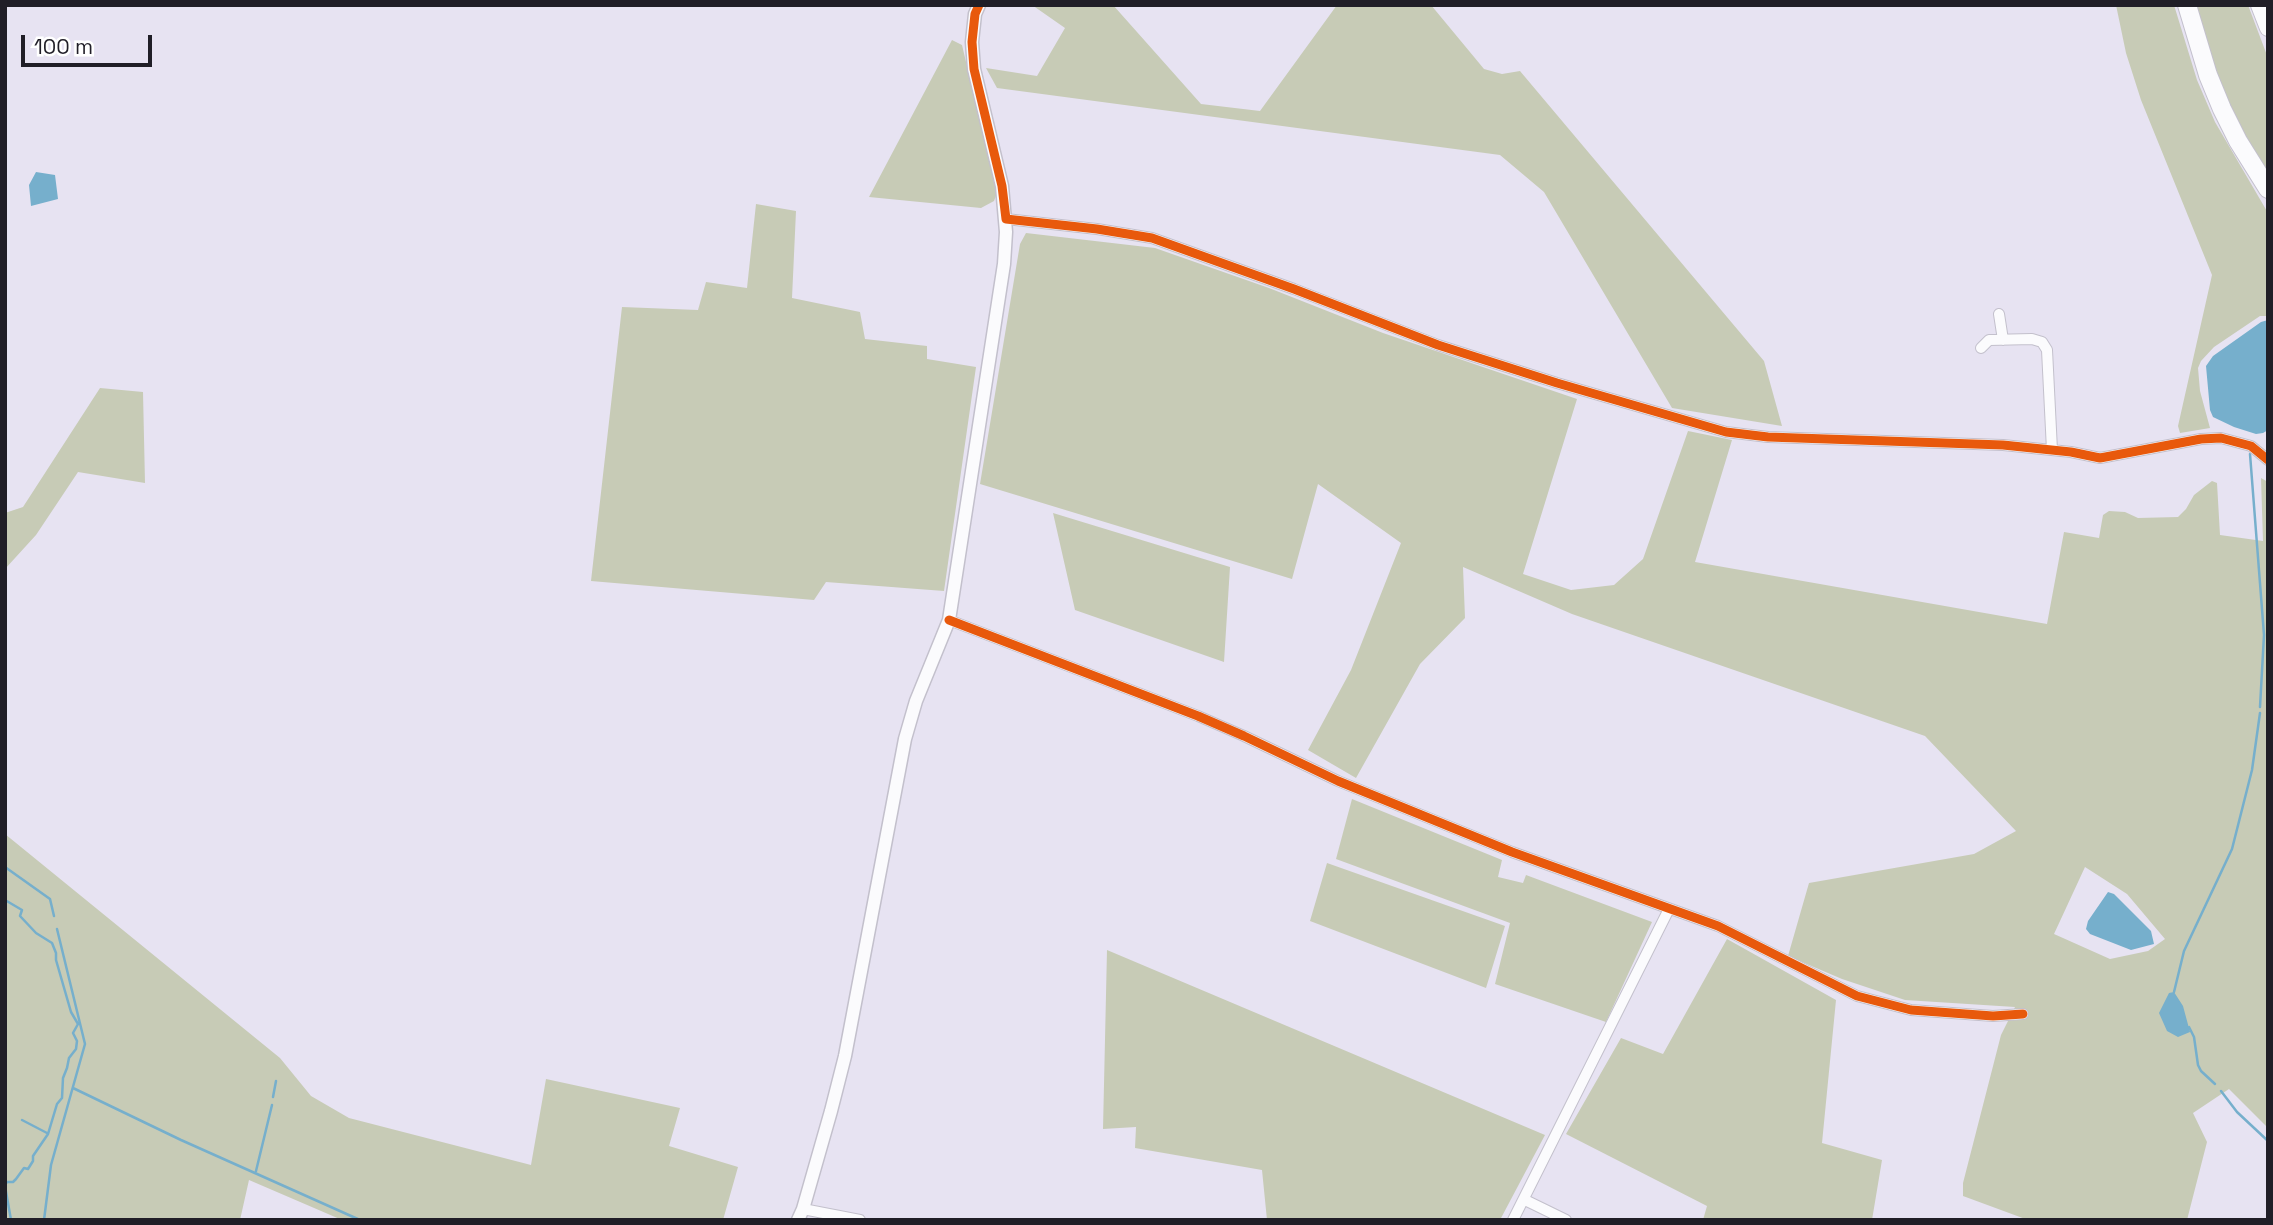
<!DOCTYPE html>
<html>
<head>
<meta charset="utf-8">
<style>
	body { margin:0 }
	#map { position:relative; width:2273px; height:1225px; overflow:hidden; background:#e7e3f2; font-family:"Space Grotesk",sans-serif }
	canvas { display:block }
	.frame { position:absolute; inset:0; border:7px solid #201e27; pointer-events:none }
	.scale { position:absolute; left:21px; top:35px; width:131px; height:32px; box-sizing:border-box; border:4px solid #201e27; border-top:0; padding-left:9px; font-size:21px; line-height:24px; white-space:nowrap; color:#201e27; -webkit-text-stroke:5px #fff; paint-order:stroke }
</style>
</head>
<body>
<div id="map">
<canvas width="2273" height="1225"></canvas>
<div class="frame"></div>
<div class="scale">100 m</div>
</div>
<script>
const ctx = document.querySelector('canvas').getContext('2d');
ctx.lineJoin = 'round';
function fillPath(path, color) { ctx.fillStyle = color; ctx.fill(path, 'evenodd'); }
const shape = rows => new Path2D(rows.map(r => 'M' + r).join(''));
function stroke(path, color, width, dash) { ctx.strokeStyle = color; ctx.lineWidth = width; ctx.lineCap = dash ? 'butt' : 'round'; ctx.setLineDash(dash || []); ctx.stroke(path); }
const green = shape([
	[1032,5,1113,5,1201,104,1260,111,1337,5,1431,5,1484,69,1502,74,1520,71,1764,361,1782,426,1672,408,1544,192,1500,155,997,88,986,68,1037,76,1065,28],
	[2116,5,2174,5,2197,80,2215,122,2268,213,2268,316,2260,316,2214,347,2201,361,2198,368,2200,391,2210,428,2180,433,2178,426,2212,275,2141,100,2126,53],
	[2193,5,2248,5,2268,58,2268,178,2243,135,2214,75],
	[952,40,962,45,997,193,994,201,981,208,869,197],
	[756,204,796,211,792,298,860,312,865,339,927,346,927,359,976,367,944,591,826,582,814,600,591,581,622,307,698,310,706,282,747,288],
	[1026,233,1155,248,1269,288,1383,333,1577,399,1523,574,1571,590,1614,585,1643,559,1688,431,1732,440,1695,562,2047,624,2064,532,2099,538,2103,515,2109,511,2125,512,2138,518,2178,517,2186,509,2194,495,2212,481,2217,483,2220,535,2263,541,2261,478,2268,482,2268,1128,2229,1089,2193,1113,2207,1142,2187,1220,2028,1220,1963,1196,1963,1183,2001,1035,2015,1007,1905,1000,1842,979,1788,956,1809,883,1974,854,2016,831,1925,736,1572,614,1463,567,1465,618,1420,664,1356,778,1308,750,1351,670,1401,543,1318,484,1292,579,980,484,1020,244],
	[2085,867,2127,894,2165,939,2148,951,2110,959,2054,934],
	[100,388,143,392,145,483,78,472,36,535,5,569,5,513,23,507],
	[1053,513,1230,567,1224,662,1075,610],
	[1352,799,1502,860,1498,877,1523,883,1526,875,1652,922,1606,1022,1495,984,1510,923,1336,859],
	[5,834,280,1058,311,1096,349,1118,531,1165,546,1079,680,1108,669,1146,738,1167,723,1220,342,1220,249,1180,240,1220,5,1220],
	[1327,863,1505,926,1486,988,1310,921],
	[1727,939,1836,1000,1822,1143,1882,1160,1872,1220,1703,1220,1707,1206,1566,1134,1621,1038,1663,1054],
	[1107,950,1545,1135,1500,1220,1267,1220,1262,1170,1135,1148,1136,1127,1103,1129]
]);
const water = shape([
	[36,172,55,175,58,199,31,206,29,185],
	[2268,320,2268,430,2263,433,2256,434,2234,427,2213,417,2210,410,2206,366,2213,356,2261,322],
	[2108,892,2114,894,2151,931,2154,944,2131,950,2090,934,2086,929,2088,921],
	[2174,992,2183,1006,2190,1032,2178,1037,2167,1031,2159,1013,2169,993]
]);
const stream = shape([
	[2250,454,2264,635,2260,707],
	[5,867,50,899,54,916],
	[5,900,22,910,20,916,36,933,52,943,56,953,56,960,71,1012,78,1024,73,1033,77,1041,76,1049,69,1058,67,1068,63,1078,62,1098,57,1104,48,1134,33,1156,33,1161,28,1169,24,1168,16,1179,13,1182,7,1182,5,1185],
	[2174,992,2184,951,2232,849,2252,770,2260,713],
	[2189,1027,2194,1037,2198,1065,2201,1071,2215,1084],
	[73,1088,181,1140,360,1220],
	[2221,1091,2237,1112,2268,1141],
	[273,1097,276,1081],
	[22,1120,47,1133],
	[256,1171,272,1105],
	[5,1186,11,1220],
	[44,1220,51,1165,85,1044,57,929]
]);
const minor = shape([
	[1006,219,1097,229,1152,238,1294,289,1438,345,1557,383,1726,432,1768,437,2003,445,2071,452,2100,458,2201,439,2221,438,2251,446,2268,460],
	[1999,314,2003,340],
	[1981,348,1989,340,2032,339,2042,342,2047,350,2052,450],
	[949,620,1198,716,1244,736,1338,781,1512,852,1718,926,1857,996,1911,1010,1993,1016,2023,1014],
	[1525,1200,1566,1220],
	[803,1209,860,1220],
	[1513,1220,1669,909]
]);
const tertiary = shape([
	[798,1220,803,1209,831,1111,845,1056,905,739,916,701,949,620,1004,264,1006,232,1002,186,974,69,972,42,975,14,979,5]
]);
const trunk = shape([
	[2259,5,2268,28]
]);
const motorway = shape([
	[2187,5,2208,75,2222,109,2238,141,2268,189]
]);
const cycleway = shape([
	[979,5,975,14,972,42,974,69,1002,186,1006,219,1097,229,1152,238,1294,289,1438,345,1557,383,1726,432,1768,437,2003,445,2071,452,2100,458,2201,439,2221,438,2251,446,2268,460],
	[949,620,1198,716,1244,736,1338,781,1512,852,1718,926,1857,996,1911,1010,1993,1016,2023,1014]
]);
fillPath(green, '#c7cbb6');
fillPath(water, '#76afcc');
stroke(stream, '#76afcc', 2.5);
stroke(minor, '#c3c0cc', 12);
stroke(tertiary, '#c3c0cc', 15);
stroke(trunk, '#c3c0cc', 18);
stroke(motorway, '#c3c0cc', 20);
stroke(minor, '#fbfbfd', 10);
stroke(tertiary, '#fbfbfd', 12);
stroke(trunk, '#fbfbfd', 16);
stroke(motorway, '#fbfbfd', 18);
stroke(cycleway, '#e8590c', 9);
</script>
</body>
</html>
